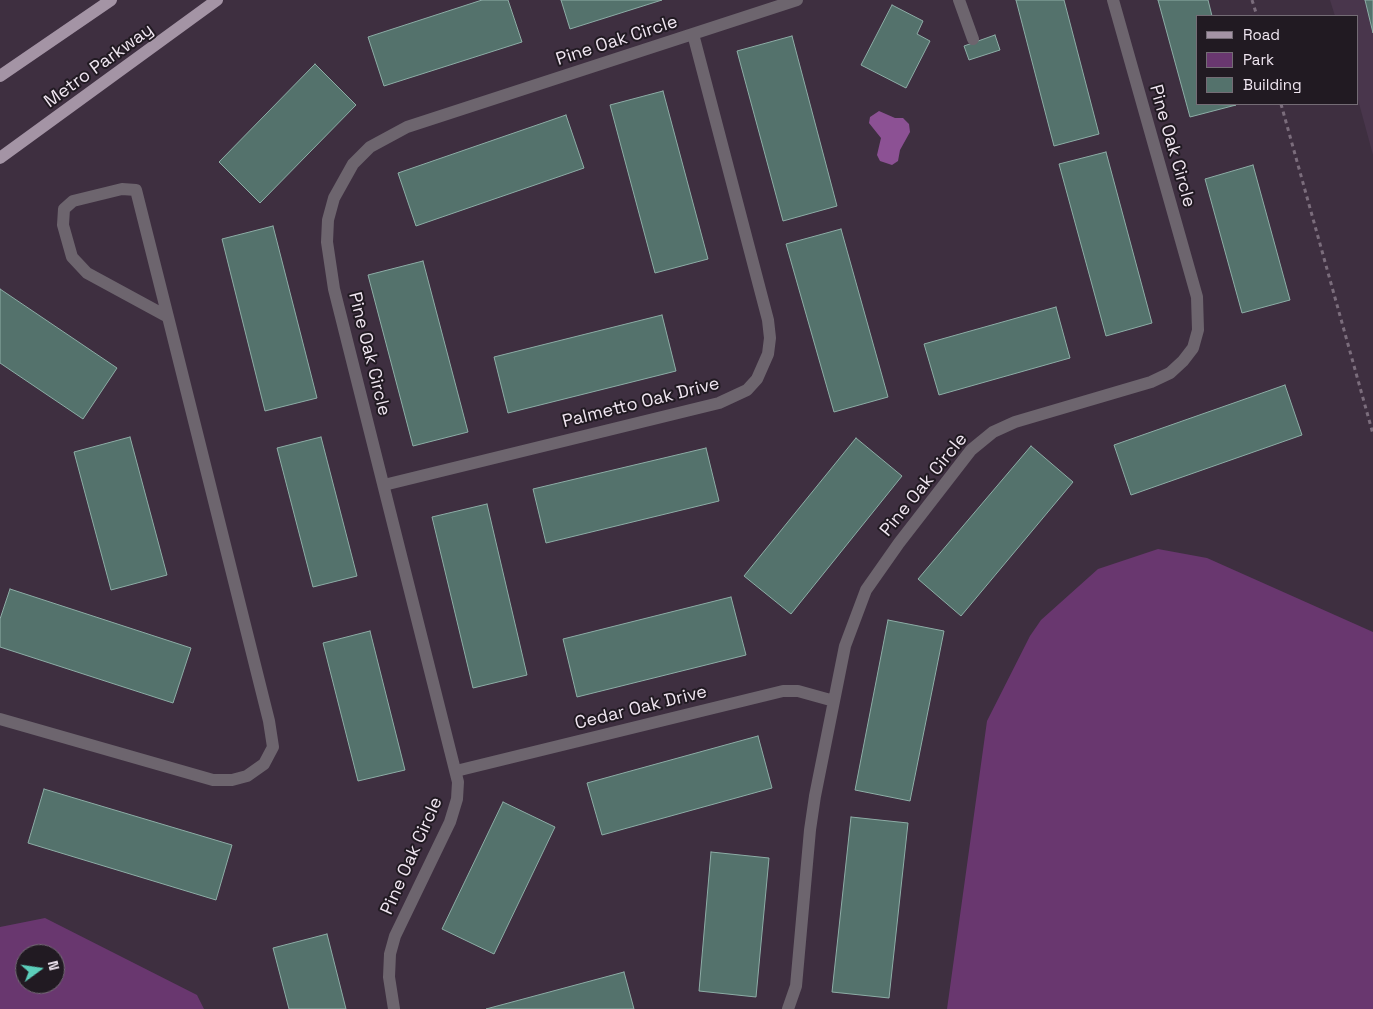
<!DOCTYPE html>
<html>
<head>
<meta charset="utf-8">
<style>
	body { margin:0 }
	#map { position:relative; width:1373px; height:1009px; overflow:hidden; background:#3e2f40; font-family:"Space Grotesk",sans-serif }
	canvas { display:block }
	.legend { position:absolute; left:1196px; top:15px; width:162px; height:90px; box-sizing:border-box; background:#211a22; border:1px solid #746c75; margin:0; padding:6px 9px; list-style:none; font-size:15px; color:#f0e6f1 }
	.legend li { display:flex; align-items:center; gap:10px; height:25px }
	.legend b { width:25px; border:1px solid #746c75 }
	.north { position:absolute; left:15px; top:944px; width:50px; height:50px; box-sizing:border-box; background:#211a22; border:1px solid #746c75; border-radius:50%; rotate:76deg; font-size:14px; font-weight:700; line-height:20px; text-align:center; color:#f0e6f1 }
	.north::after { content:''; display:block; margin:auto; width:18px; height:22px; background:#5ccebb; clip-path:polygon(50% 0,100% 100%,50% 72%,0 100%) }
</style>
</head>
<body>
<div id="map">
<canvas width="1373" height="1009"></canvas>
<ul class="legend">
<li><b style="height:6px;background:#a494a5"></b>Road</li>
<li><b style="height:14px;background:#69376f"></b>Park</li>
<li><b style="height:14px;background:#54726c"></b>Building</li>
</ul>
<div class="north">N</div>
</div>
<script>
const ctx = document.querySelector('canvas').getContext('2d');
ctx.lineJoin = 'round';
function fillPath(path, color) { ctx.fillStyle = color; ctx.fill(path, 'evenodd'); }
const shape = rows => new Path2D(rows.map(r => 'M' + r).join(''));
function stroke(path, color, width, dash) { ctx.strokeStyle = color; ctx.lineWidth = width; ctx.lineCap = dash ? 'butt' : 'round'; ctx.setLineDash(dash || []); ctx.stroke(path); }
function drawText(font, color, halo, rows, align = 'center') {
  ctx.font = font + ' "Space Grotesk",sans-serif'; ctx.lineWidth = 4; ctx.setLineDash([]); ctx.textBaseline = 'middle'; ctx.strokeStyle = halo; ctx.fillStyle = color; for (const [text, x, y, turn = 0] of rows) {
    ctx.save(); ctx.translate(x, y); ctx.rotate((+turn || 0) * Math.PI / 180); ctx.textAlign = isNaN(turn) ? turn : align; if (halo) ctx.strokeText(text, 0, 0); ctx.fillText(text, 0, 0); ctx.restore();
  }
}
const built = shape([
	[1330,0,1373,0,1373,155,1357,96,1357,16,1335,16]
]);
const green = shape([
	[1158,549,1207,558,1373,632,1373,1009,947,1009,987,721,1030,636,1041,620,1098,569],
	[45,918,197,995,204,1009,0,1009,0,927],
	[25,954,55,954,55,984,25,984]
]);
const water = shape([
	[879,111,895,118,903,118,909,124,910,132,900,150,898,161,892,165,880,161,877,155,881,138,869,123,870,117]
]);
const building = shape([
	[482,0,508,0,522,42,384,86,368,37,482,0],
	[561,0,662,0,570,29,561,0],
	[1016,0,1064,0,1099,134,1054,146,1016,0],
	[1158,0,1208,0,1212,16,1197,16,1197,104,1236,105,1190,117,1158,0],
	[1365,0,1373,0,1373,33,1365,0],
	[892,5,923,21,917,34,930,41,906,88,861,65,892,5],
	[995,35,1000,50,969,60,964,46,995,35],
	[792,36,837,206,783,221,737,51,792,36],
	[315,64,356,105,260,203,219,162,315,64],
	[663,91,708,259,655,273,610,105,663,91],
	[566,115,584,168,416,226,398,173,566,115],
	[1106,152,1152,323,1106,336,1059,164,1106,152],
	[1253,165,1290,300,1242,313,1205,179,1253,165],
	[273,226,317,398,265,411,222,239,273,226],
	[841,229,888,397,834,412,786,244,841,229],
	[423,261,468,432,413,446,368,275,423,261],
	[0,289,117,368,83,419,0,363,0,289],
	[1056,307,1070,358,939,395,924,344,1056,307],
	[662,315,676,371,508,413,494,357,662,315],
	[1285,385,1302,435,1131,495,1114,445,1285,385],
	[130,437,167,575,111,590,74,452,130,437],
	[321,437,357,576,313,587,277,448,321,437],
	[856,438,902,476,791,614,744,576,856,438],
	[1031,446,1073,482,961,616,918,579,1031,446],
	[706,448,719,501,546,543,533,489,706,448],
	[487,504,527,675,473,688,432,517,487,504],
	[10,589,191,648,173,703,0,647,0,619,10,589],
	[731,597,746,655,577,697,563,639,731,597],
	[888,620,944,631,910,801,855,790,888,620],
	[370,631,405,770,358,781,323,643,370,631],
	[758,736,772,788,602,835,587,783,758,736],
	[44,789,232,845,216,900,28,843,44,789],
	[503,802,555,827,494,954,442,929,503,802],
	[851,817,908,823,889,998,832,992,851,817],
	[711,852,769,858,756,997,699,991,711,852],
	[327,934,346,1009,289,1009,273,948,327,934],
	[624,972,634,1009,486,1009,624,972]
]);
const path = shape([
	[1252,0,1257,16],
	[1281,104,1373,434]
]);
const minor = shape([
	[959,0,973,39],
	[384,485,719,403,747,390,757,379,768,354,770,338,768,320,693,34],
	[0,719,213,780,232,780,247,776,264,764,273,747,269,721,168,317,136,190,122,189,73,201,64,209,63,225,72,257,87,273,168,317],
	[456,771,783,691,798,691,834,701],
	[394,1009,389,977,390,954,395,936,450,822,457,799,458,782,334,289,327,242,328,220,334,198,353,164,370,147,407,127,797,0],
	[788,1009,796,986,810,830,815,796,845,646,866,590,899,543,971,450,993,432,1015,422,1151,382,1170,373,1183,361,1193,348,1198,330,1197,297,1113,0]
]);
const major = shape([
	[0,76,111,0],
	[0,158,217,0]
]);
const streetNames = [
	["Pine Oak Circle",617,41,-18],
	["Metro Parkway",99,66,-36],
	["Pine Oak Circle",1172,146,74],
	["Pine Oak Circle",369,354,76],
	["Palmetto Oak Drive",641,403,-14],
	["Pine Oak Circle",924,485,-51],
	["Cedar Oak Drive",641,708,-14],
	["Pine Oak Circle",412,856,-66]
];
fillPath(built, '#49364c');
fillPath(green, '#69376f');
fillPath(water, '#8c5194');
fillPath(building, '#54726c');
stroke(building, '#8dada6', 1);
stroke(path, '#7b6d7c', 3, [4, 4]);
stroke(minor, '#6d656e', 12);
stroke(major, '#a494a5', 12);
drawText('18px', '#f0e6f1', '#211a22', streetNames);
</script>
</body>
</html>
